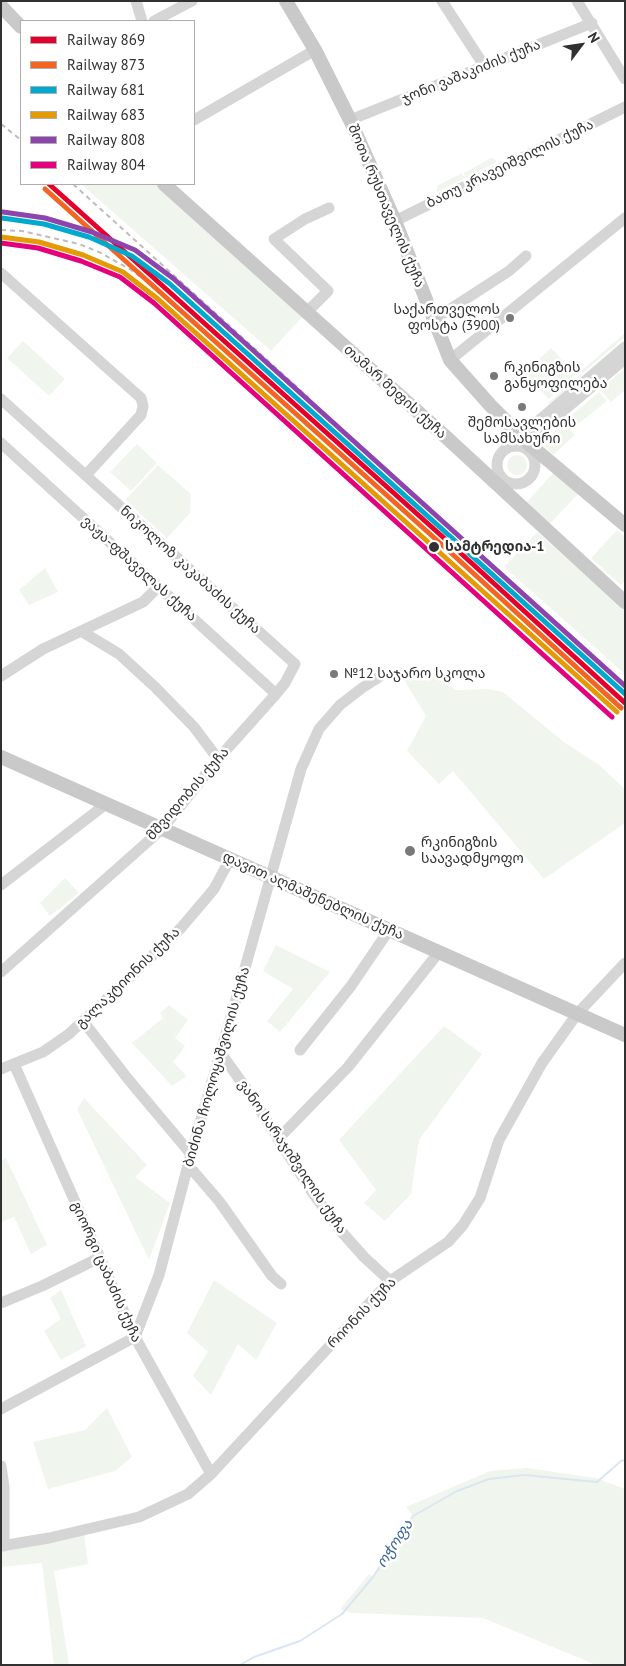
<!DOCTYPE html>
<html>
<head>
<meta charset="utf-8">
<style>
	body { margin:0 }
	#map { position:relative; width:626px; height:1666px; overflow:hidden; background:#fff; font-family:"PT Sans",sans-serif }
	canvas { display:block }
	.frame { position:absolute; inset:0; border:2px solid #313131; pointer-events:none }
	.legend { position:absolute; left:20px; top:20px; width:175px; height:165px; box-sizing:border-box; background:#fff; border:1px solid #adadad; margin:0; padding:6px 9px; list-style:none; font-size:15px; color:#313131 }
	.legend li { display:flex; align-items:center; gap:10px; height:25px }
	.legend b { width:25px; border:1px solid #adadad }
	.north { position:absolute; left:556px; top:20px; width:50px; height:50px; -webkit-text-stroke:4px #fff; paint-order:stroke; rotate:59deg; font-size:14px; font-weight:700; line-height:20px; text-align:center; color:#313131 }
	.north::after { content:''; display:block; margin:auto; width:18px; height:22px; background:#313131; clip-path:polygon(50% 0,100% 100%,50% 72%,0 100%) }
</style>
</head>
<body>
<div id="map">
<canvas width="626" height="1666"></canvas>
<div class="frame"></div>
<ul class="legend">
<li><b style="height:6px;background:#e4002b"></b>Railway 869</li>
<li><b style="height:6px;background:#f26522"></b>Railway 873</li>
<li><b style="height:6px;background:#00a9ce"></b>Railway 681</li>
<li><b style="height:6px;background:#e39a05"></b>Railway 683</li>
<li><b style="height:6px;background:#8e44ad"></b>Railway 808</li>
<li><b style="height:6px;background:#e5007d"></b>Railway 804</li>
</ul>
<div class="north">N</div>
</div>
<script>
const ctx = document.querySelector('canvas').getContext('2d');
ctx.lineJoin = 'round';
function fillPath(path, color) { ctx.fillStyle = color; ctx.fill(path, 'evenodd'); }
const shape = rows => new Path2D(rows.map(r => 'M' + r).join(''));
function stroke(path, color, width, dash) { ctx.strokeStyle = color; ctx.lineWidth = width; ctx.lineCap = dash ? 'butt' : 'round'; ctx.setLineDash(dash || []); ctx.stroke(path); }
function drawText(font, color, halo, rows, align = 'center') {
  ctx.font = font + ' "PT Sans","Noto Sans Georgian",sans-serif'; ctx.lineWidth = 5; ctx.setLineDash([]); ctx.textBaseline = 'middle'; ctx.strokeStyle = halo; ctx.fillStyle = color; for (const [text, x, y, turn = 0] of rows) {
    ctx.save(); ctx.translate(x, y); ctx.rotate((+turn || 0) * Math.PI / 180); ctx.textAlign = isNaN(turn) ? turn : align; if (halo) ctx.strokeText(text, 0, 0); ctx.fillText(text, 0, 0); ctx.restore();
  }
}
const green = shape([
	[491,158,493,158,497,162,466,178,464,173],
	[462,173,465,178,437,192,437,186],
	[81,184,157,184,303,316,271,351],
	[625,333,625,337,583,373,581,371],
	[23,341,65,379,49,396,7,358],
	[551,348,576,374,549,399,524,373,538,359,547,368,539,359],
	[625,368,625,390,611,402,600,390],
	[580,375,582,376,550,404,548,403],
	[599,392,607,401,572,429,565,421],
	[564,423,575,435,553,455,542,442,544,440,550,446,554,442,549,436],
	[137,444,157,463,131,491,110,472],
	'507 465a10 10 0 1 1 20 0a10 10 0 1 1-20 0Z',
	[158,465,191,494,190,513,167,538,125,500],
	[555,471,579,493,549,525,525,504],
	[617,530,625,537,625,581,621,585,591,558],
	[537,532,625,609,625,674,504,567],
	[45,568,58,592,29,605,19,590],
	[416,667,457,690,488,689,503,692,565,743,598,764,625,789,625,823,544,879,453,771,439,784,407,751,426,716,397,668],
	[65,878,79,893,50,916,40,903],
	[276,945,330,972,280,1032,267,1021,293,989,263,971],
	[169,1005,188,1020,175,1038,185,1046,173,1062,187,1076,172,1086,132,1043,163,1018,160,1013],
	[444,1026,482,1054,419,1140,411,1194,385,1221,364,1203,376,1190,339,1140],
	[84,1098,147,1165,135,1177,170,1203,149,1260,77,1109],
	[6,1158,47,1245,31,1254,14,1217,1,1222,1,1161],
	[214,1280,277,1323,256,1360,238,1344,211,1395,193,1376,208,1352,187,1333],
	[61,1290,86,1346,61,1360,44,1331,61,1319,50,1298],
	[107,1408,132,1457,115,1471,48,1489,33,1442,85,1430],
	[527,1468,596,1478,625,1489,625,1665,596,1665,483,1618,352,1613,340,1609,369,1574,373,1577,413,1516,406,1507,490,1471],
	[84,1533,88,1564,54,1571,69,1665,54,1665,42,1563,1,1567,1,1550]
]);
const stream = shape([
	[240,1665,254,1657,300,1641,342,1614,373,1577,413,1516,457,1491,489,1479,524,1475,597,1482,621,1461,625,1460]
]);
const minor = shape([
	[136,1,142,21],
	[442,1,485,67],
	[577,1,625,79],
	[154,21,192,1],
	[194,120,315,50],
	[350,120,592,23],
	[395,221,625,107],
	[1,273,141,398,143,406,141,415,86,475],
	[307,312,328,291,274,239,305,219,329,208],
	[432,318,441,315,509,271,526,256],
	[450,360,625,218],
	[1,399,295,664,285,683,276,694,218,759,162,829,1,972],
	[1,443,276,694],
	[514,446,521,436,625,347],
	'497 465a19 19 0 1 1 38 0a19 19 0 1 1-38 0Z',
	[532,451,530,440,538,432,625,359],
	[81,631,119,654,155,687,194,727,218,759],
	[1,676,43,649,143,602,158,587],
	[1,885,106,804],
	[83,1021,128,1079,191,1154],
	[300,1050,351,986,389,930],
	[220,1052,248,1091,312,1192,340,1230,364,1257,390,1281],
	[14,1064,135,1337,211,1474],
	[1,1069,43,1052,69,1034,127,980,181,928,214,889,230,859],
	[278,1139,348,1067,439,952],
	[188,1165,219,1201,272,1276,281,1284],
	[1,1303,42,1286,99,1258],
	[1,1409,135,1337,159,1275,191,1154,245,968,301,769,319,729,340,705,362,688,379,677],
	[1,1466,4,1487,4,1546],
	[1,1546,49,1538,139,1517,188,1494,211,1474,390,1281,448,1242,463,1225,480,1198,499,1140,542,1063,577,1014,625,963]
]);
const major = shape([
	[286,1,315,50,350,120,395,221,450,360,490,405,530,445,625,525],
	[1,6,21,27],
	[164,184,447,438,625,602],
	[1,757,625,1035]
]);
const rail = shape([
	[1,124,21,140],
	[73,184,309,398],
	[1,230,22,231,79,244,101,253,131,270,157,289,625,709]
]);
const rail1 = shape([
	[49,184,454,547,625,703]
]);
const rail2 = shape([
	[45,189,450,552,621,708]
]);
const rail3 = shape([
	[2,218,44,224,89,237,132,256,170,284,625,694]
]);
const rail4 = shape([
	[1,237,39,242,83,255,123,272,158,299,617,712]
]);
const rail5 = shape([
	[3,212,45,218,92,232,135,250,174,279,625,686]
]);
const rail6 = shape([
	[1,243,38,248,81,261,120,277,154,303,612,717]
]);
const markers = [
	[510,318,5,"#797979"],
	[494,376,5,"#797979"],
	[522,407,5,"#797979"],
	[434,547,6,"#313131"],
	[334,674,5,"#797979"],
	[410,851,6,"#797979"]
];
const streetNames = [
	["ჯონი ვაშაკიძის ქუჩა",471,72,-22],
	["ბათუ კრავეიშვილის ქუჩა",510,164,-26],
	["შოთა რუსთაველის ქუჩა",386,206,67],
	["თამარ მეფის ქუჩა",395,392,42],
	["ვაჟა-ფშაველას ქუჩა",139,569,42],
	["ნიკოლოზ კაკაბაძის ქუჩა",190,570,42],
	["მშვიდობის ქუჩა",188,794,-49],
	["დავით აღმაშენებლის ქუჩა",313,896,24],
	["გალაკტიონის ქუჩა",128,978,-44],
	["ბიძინა ჩოლოყაშვილის ქუჩა",217,1067,-74],
	["ვანო სარაჯიშვილის ქუჩა",292,1157,56],
	["გიორგი ცაბაძის ქუჩა",106,1272,66],
	["რიონის ქუჩა",362,1313,-46]
];
const poiNames = [
	["საქართველოს",500,310,"right"],
	["ფოსტა (3900)",500,326,"right"],
	["რკინიგზის",504,368],
	["განყოფილება",504,384],
	["შემოსავლების",522,423,"center"],
	["სამსახური",522,439,"center"],
	["№12 საჯარო სკოლა",344,674],
	["რკინიგზის",421,843],
	["საავადმყოფო",421,859]
];
const stopNames = [
	["სამტრედია-1",445,547]
];
const waterNames = [
	["ოჭოფა",395,1544,-57]
];
fillPath(green, '#f0f6ed');
stroke(stream, '#dbe6f3', 2);
stroke(minor, '#d5d5d5', 11);
stroke(major, '#c9c9c9', 14);
stroke(rail, '#bdbdbd', 2, [5, 4]);
stroke(rail1, '#e4002b', 5);
stroke(rail2, '#f26522', 5);
stroke(rail3, '#00a9ce', 5);
stroke(rail4, '#e39a05', 5);
stroke(rail5, '#8e44ad', 5);
stroke(rail6, '#e5007d', 5);
for (const [x, y, r, color] of markers) { const dot = new Path2D(); dot.arc(x, y, r, 0, 2 * Math.PI); ctx.fillStyle = color; ctx.fill(dot); stroke(dot, '#fff', 2); }
drawText('14px', '#313131', '#fff', streetNames);
drawText('14px', '#313131', '#fff', poiNames, 'left');
drawText('bold 14px', '#313131', '#fff', stopNames, 'left');
drawText('italic 15px', '#3b6596', '#fff', waterNames);
</script>
</body>
</html>
